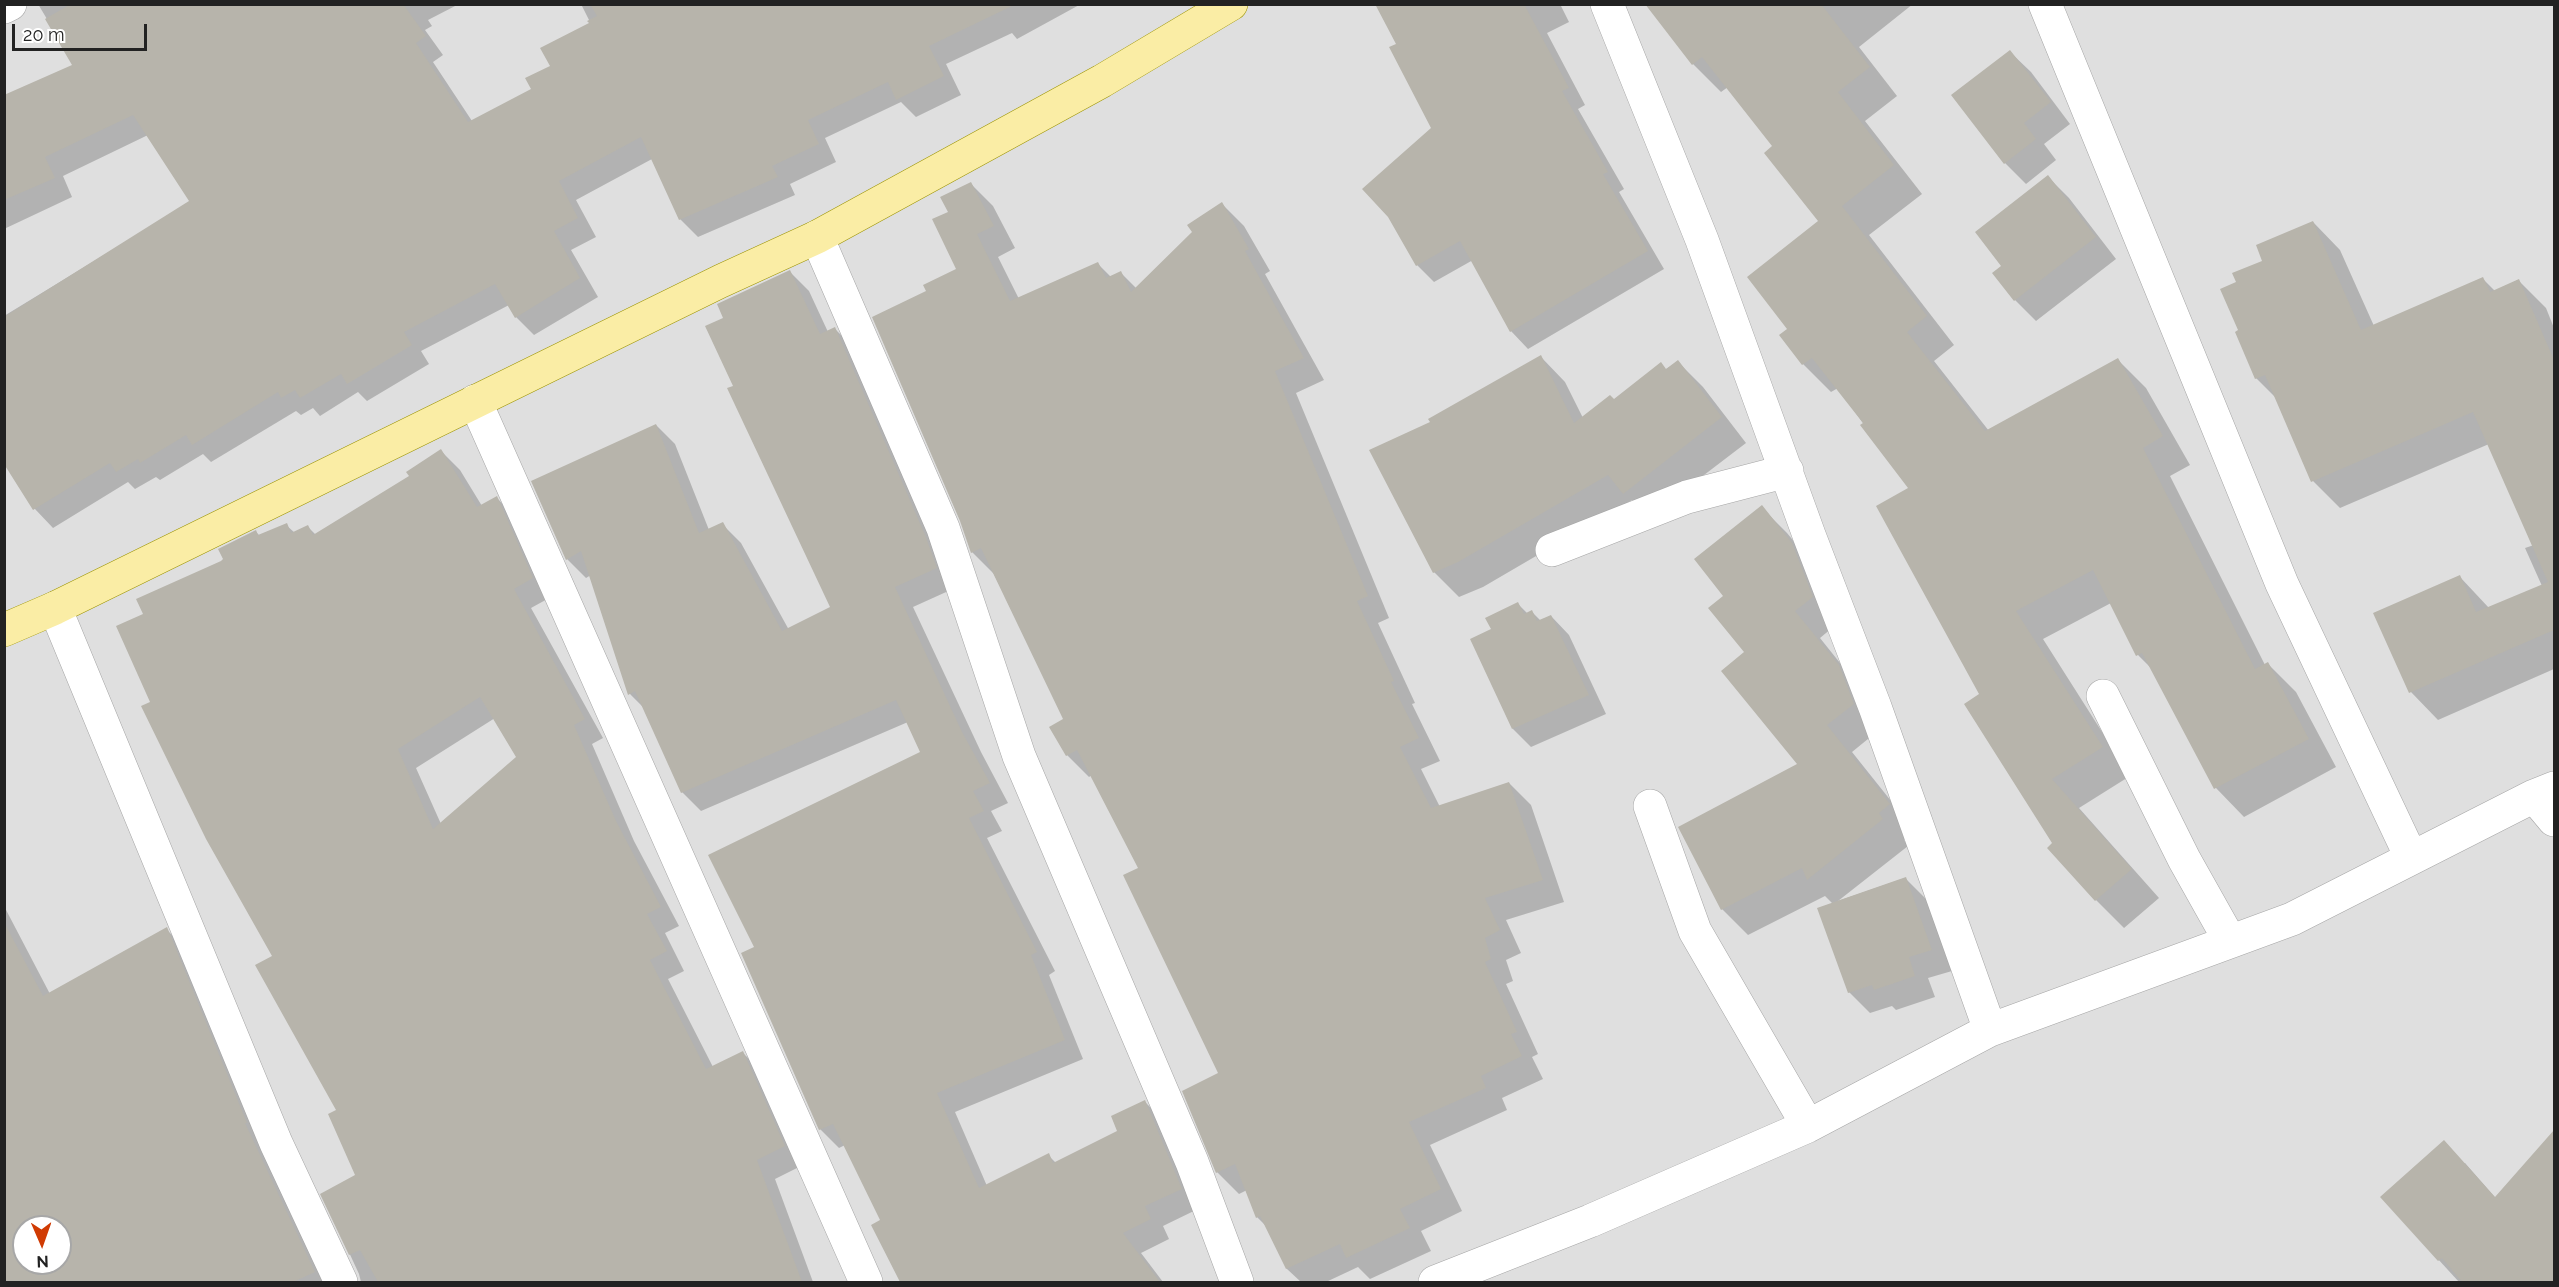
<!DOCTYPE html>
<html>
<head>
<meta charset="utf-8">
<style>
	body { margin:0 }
	#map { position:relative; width:2559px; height:1287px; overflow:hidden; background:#f1f1e9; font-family:Raleway,sans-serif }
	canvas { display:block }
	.frame { position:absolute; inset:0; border:6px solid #222; pointer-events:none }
	.north { position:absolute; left:12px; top:1215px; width:60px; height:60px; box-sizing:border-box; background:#fff; border:2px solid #a7a7a7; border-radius:50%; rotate:178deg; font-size:16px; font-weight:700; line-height:24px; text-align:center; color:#222 }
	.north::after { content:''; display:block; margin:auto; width:21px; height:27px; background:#d03b03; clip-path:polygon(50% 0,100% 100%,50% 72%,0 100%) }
	.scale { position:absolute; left:12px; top:24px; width:135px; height:27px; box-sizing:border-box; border:3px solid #222; border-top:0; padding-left:8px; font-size:18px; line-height:21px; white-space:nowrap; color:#222; -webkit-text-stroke:4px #fff; paint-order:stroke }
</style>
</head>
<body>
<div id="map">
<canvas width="2559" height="1287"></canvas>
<div class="frame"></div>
<div class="north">N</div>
<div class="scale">20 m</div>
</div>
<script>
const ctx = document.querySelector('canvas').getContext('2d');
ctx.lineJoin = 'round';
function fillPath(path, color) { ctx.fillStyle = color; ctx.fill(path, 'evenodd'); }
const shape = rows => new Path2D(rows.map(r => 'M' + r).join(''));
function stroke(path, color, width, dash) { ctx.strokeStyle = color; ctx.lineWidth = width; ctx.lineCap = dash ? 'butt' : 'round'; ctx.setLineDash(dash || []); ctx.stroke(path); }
const residential = shape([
	[5,5,2554,5,2554,1282,5,1282],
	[24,1227,60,1227,60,1263,24,1263]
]);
const shadow = shape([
	[38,4,459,4,428,20,432,26,425,30,443,55,433,62,472,121,533,90,591,24,581,4,1081,4,1017,39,1012,33,946,64,961,95,916,117,901,102,825,138,836,162,790,184,795,195,698,237,680,219,652,159,576,200,596,237,571,250,598,297,534,335,516,317,509,305,421,351,429,364,367,401,358,392,320,416,313,408,301,415,296,411,211,462,203,454,160,480,156,477,135,489,128,482,53,528,35,509,4,462,4,316,191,202,148,135,63,176,72,197,4,229,4,97,75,66],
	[1378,4,1560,4,1569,22,1547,33,1585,105,1578,109,1624,189,1619,192,1664,269,1528,349,1511,331,1473,260,1434,282,1417,265,1433,128,1398,44],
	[1646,4,1913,4,1859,47,1897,96,1865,121,1922,194,1869,235,1954,345,1934,361,1989,431,2118,360,2146,388,2190,465,2170,476,2265,665,2268,664,2296,692,2336,767,2244,817,2216,788,2152,669,2138,655,2111,603,2043,639,2130,776,2079,808,2159,898,2124,928,2096,900,2054,843,1981,695,1910,489,1838,388,1831,392,1803,364,1820,222,1775,147,1728,87,1721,92,1693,64],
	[2010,52,2031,72,2070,124,2044,144,2056,160,2026,184,2005,163],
	[2048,177,2069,198,2116,259,2036,321,2015,300,2004,266],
	[971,184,993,206,1015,248,998,257,1019,299,1098,264,1111,277,1121,273,1137,289,1222,204,1244,226,1270,271,1265,274,1324,380,1296,393,1389,618,1378,623,1415,703,1412,704,1440,761,1421,769,1440,807,1509,783,1531,805,1564,902,1506,920,1521,953,1506,960,1513,981,1506,984,1538,1054,1532,1057,1543,1079,1502,1098,1507,1110,1430,1145,1462,1211,1421,1231,1431,1251,1370,1279,1358,1267,1326,1282,1301,1282,1287,1269,1267,1227,1257,1217,1247,1190,1239,1194,1217,1172,1220,1074,1140,868,1092,775,1089,777,1067,755,1065,719,994,574,972,552,928,291,958,269,950,212],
	[2313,222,2340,250,2374,326,2483,279,2495,291,2518,280,2546,308,2554,328,2554,669,2438,720,2411,692,2375,614,2460,577,2489,608,2542,586,2525,548,2534,545,2489,444,2340,508,2313,481,2277,399,2256,378,2240,331,2238,282],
	[790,272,809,291,828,332,835,329,854,348,955,588,913,607,981,752,1008,803,991,811,1002,831,987,838,1055,971,1049,975,1083,1059,955,1112,987,1186,1048,1155,1056,1163,1119,1131,1145,1102,1164,1121,1200,1208,1163,1226,1169,1239,1141,1253,1163,1282,902,1282,873,1225,882,1221,845,1145,839,1148,820,1129,756,947,921,753,908,722,701,811,682,792,645,709,630,694,591,575,586,578,567,559,656,425,675,444,709,530,722,524,741,543,789,630,832,608,735,386,725,319],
	[1541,357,1565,382,1583,418,1678,362,1703,387,1746,443,1649,517,1632,500,1483,587,1459,597,1434,572,1432,422],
	[441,451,460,470,482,506,497,498,515,517,551,597,531,608,603,738,592,744,634,841,679,926,665,933,684,971,668,979,713,1067,743,1053,762,1072,803,1165,775,1179,813,1282,361,1282,359,1274,322,1194,357,1176,338,1111,274,957,152,703,145,615,222,563,256,532,260,536,286,525,295,533,308,527,316,535,411,476],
	[495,718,518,758,441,824,416,768],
	[1761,507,1787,533,1818,571,1838,623,1820,638,1864,693,1879,730,1852,752,1915,831,1904,840,1908,846,1838,901,1905,878,1926,899,1952,971,1928,978,1935,997,1896,1010,1892,1006,1870,1013,1849,992,1833,904,1825,896,1748,935,1722,909,1799,765,1746,652,1725,596],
	[1518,604,1528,614,1532,612,1541,621,1551,616,1569,635,1606,714,1531,747,1513,729],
	[4,906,50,994,166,929,185,948,329,1282,6,1282,4,1279],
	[24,1227,60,1227,60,1263,24,1263],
	[2554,1132,2554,1183,2530,1159],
	[2465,1163,2554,1265,2554,1268,2542,1282,2459,1282,2382,1198]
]);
const building = shape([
	[71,4,403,4,426,36,416,43,468,122,531,89,525,78,550,66,540,48,589,23,587,21,597,16,590,4,1016,4,929,46,944,76,896,100,888,82,808,120,819,144,772,166,778,177,679,220,641,137,559,181,578,218,554,231,580,278,515,318,495,284,404,332,412,345,347,384,341,374,300,398,295,390,281,398,278,392,192,445,186,435,140,463,138,459,116,472,110,463,33,510,4,464,4,317,189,201,133,115,45,157,55,178,4,200,4,95,72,65,45,19],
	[1375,4,1524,4,1569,88,1562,91,1608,172,1603,174,1648,251,1510,332,1460,241,1416,266,1388,217,1362,189,1431,128,1389,47,1396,44],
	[1645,4,1821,4,1870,67,1838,92,1894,165,1842,206,1927,316,1907,332,1985,431,2118,358,2163,436,2143,448,2255,669,2268,662,2309,739,2214,789,2142,653,2136,656,2093,570,2016,611,2103,747,2052,779,2132,869,2095,901,2047,848,2052,843,1964,704,1979,694,1876,506,1908,488,1860,425,1863,423,1812,358,1802,365,1779,335,1787,329,1747,277,1818,221,1764,153,1772,146,1702,57,1692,65],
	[2010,50,2051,102,2024,123,2036,139,2004,164,1951,95],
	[2048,175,2096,237,2014,301,1992,273,2001,266,1975,232],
	[971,182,994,226,977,234,1010,301,1098,262,1106,278,1121,271,1131,292,1192,232,1187,225,1222,202,1249,249,1245,251,1304,358,1275,371,1368,596,1357,601,1394,681,1391,682,1419,738,1400,747,1431,808,1509,782,1543,880,1485,898,1500,930,1485,938,1491,959,1485,962,1517,1032,1511,1034,1522,1056,1481,1076,1486,1088,1409,1122,1441,1189,1400,1209,1410,1228,1346,1258,1340,1244,1286,1269,1260,1216,1256,1218,1235,1164,1216,1173,1182,1091,1218,1073,1123,875,1138,868,1077,750,1066,756,1049,727,1063,719,981,548,971,553,960,521,872,317,926,291,923,285,956,269,932,219,948,212,940,197],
	[2313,221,2361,330,2483,277,2490,292,2519,279,2554,360,2554,630,2409,693,2373,613,2460,575,2476,612,2548,582,2473,412,2311,482,2265,375,2255,379,2235,332,2238,330,2220,289,2236,282,2232,273,2262,261,2256,245],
	[790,270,820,334,835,327,838,334,925,535,937,568,895,587,962,732,990,783,973,791,984,811,969,818,1037,952,1031,955,1065,1040,937,1093,979,1188,1049,1153,1053,1163,1117,1131,1111,1116,1145,1100,1182,1189,1145,1206,1151,1219,1123,1233,1160,1282,900,1282,871,1225,880,1220,833,1124,819,1130,741,953,754,947,708,855,920,752,896,700,681,793,635,691,628,695,581,551,566,560,531,481,656,424,699,533,723,522,782,631,830,607,727,388,733,386,705,326,723,318,717,304],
	[1541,355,1574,423,1610,395,1614,399,1661,362,1666,369,1678,360,1722,417,1623,494,1608,475,1458,562,1433,573,1369,450,1430,422,1428,419],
	[441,449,477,507,497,496,533,578,514,589,585,719,574,725,616,821,661,907,647,914,667,951,650,960,706,1069,743,1051,785,1146,757,1160,802,1282,378,1282,360,1250,349,1255,320,1194,355,1175,328,1114,336,1110,255,965,272,956,206,839,141,706,150,702,116,626,143,614,136,599,221,561,223,559,218,549,256,530,258,535,287,523,291,533,308,525,313,535,409,476,406,472],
	[480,697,516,757,433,829,398,749],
	[1762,505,1792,543,1813,597,1795,611,1839,665,1854,704,1827,725,1890,804,1879,813,1883,819,1807,880,1802,868,1721,910,1678,827,1797,764,1721,671,1744,652,1708,608,1723,596,1694,559],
	[1518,602,1524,614,1532,610,1537,621,1551,615,1589,695,1512,729,1470,639,1491,629,1485,618],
	[1906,877,1932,950,1909,957,1915,976,1874,990,1872,985,1848,993,1817,908],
	[4,922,43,996,167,927,247,1123,245,1123,315,1272,293,1282,4,1282],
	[24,1227,60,1227,60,1263,24,1263],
	[2554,1130,2554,1282,2462,1282,2442,1258,2438,1261,2380,1197,2444,1140,2495,1197]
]);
const minor = shape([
	[1607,4,1702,240,1809,535,1875,707,1990,1030],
	[2045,4,2282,584,2411,857],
	[4,7,10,4],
	[817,237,943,528,1019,756,1192,1162,1237,1282],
	[475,401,866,1282],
	[1552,550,1687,497,1787,471],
	[55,608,276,1143,341,1282],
	[2103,696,2184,859,2230,941],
	[2534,796,2554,820],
	[1650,806,1695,931,1808,1126],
	[1435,1282,1590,1221,1808,1126,1990,1030,2292,919,2534,796,2554,788]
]);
const major = shape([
	[4,630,55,608,721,281,817,237,1102,81,1231,4]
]);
fillPath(residential, '#dfdfdf');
fillPath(shadow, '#0003');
fillPath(building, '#b7b4ab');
stroke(minor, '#a6a6a6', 34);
stroke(major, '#9c9403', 34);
stroke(minor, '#fff', 33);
stroke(major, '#faeda5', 33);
</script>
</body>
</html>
